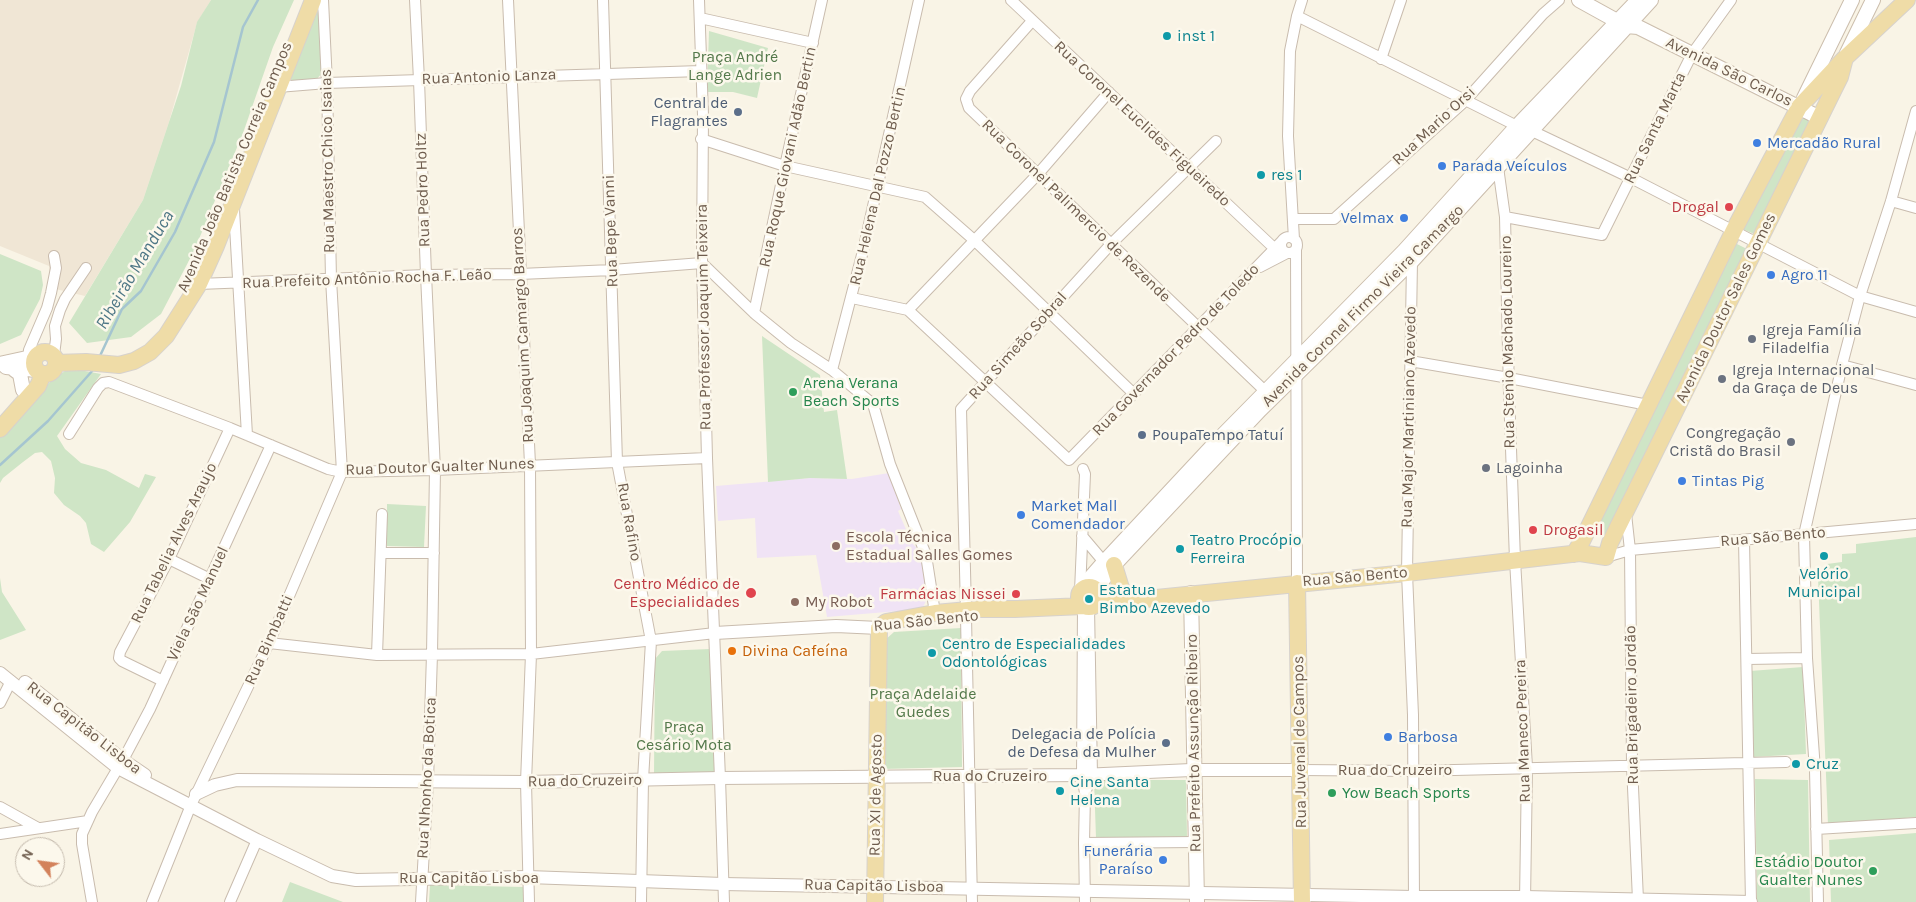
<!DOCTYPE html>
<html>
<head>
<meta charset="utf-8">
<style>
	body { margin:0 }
	#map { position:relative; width:1916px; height:902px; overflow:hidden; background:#f9f4e6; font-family:Karla,sans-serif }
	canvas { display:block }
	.north { position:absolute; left:15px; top:837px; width:50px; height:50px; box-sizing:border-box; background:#fcf8ec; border:1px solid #c4baad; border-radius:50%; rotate:300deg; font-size:14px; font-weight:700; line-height:20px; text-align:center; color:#6f5d4e }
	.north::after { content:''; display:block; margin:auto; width:18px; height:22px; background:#d3825b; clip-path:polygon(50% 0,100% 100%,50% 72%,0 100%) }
</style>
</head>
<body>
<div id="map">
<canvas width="1916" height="902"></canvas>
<div class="north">N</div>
</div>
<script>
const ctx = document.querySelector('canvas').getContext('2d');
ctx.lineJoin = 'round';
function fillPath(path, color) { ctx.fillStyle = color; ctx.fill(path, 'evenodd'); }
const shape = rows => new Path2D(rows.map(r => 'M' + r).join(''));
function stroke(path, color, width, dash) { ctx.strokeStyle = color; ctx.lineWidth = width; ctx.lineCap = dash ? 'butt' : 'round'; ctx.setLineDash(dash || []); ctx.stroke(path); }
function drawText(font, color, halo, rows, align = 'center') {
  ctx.font = font + ' Karla,sans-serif'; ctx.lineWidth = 5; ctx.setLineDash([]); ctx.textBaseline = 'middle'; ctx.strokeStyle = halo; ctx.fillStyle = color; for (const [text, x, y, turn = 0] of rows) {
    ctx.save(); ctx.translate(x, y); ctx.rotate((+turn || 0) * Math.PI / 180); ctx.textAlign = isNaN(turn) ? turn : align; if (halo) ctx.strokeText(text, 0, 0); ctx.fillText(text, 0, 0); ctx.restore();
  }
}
const residential = shape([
	[0,0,211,0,197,23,169,122,143,200,85,296,47,287,50,277,49,266,0,246]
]);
const education = shape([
	[889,473,901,509,898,511,912,543,923,555,929,595,922,609,827,617,816,555,757,558,755,518,718,521,716,486,810,478,852,479]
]);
const green = shape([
	[211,0,294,0,273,47,243,133,194,251,161,314,131,337,87,343,69,323,143,200,181,86,197,22],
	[313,8,319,8,322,73,316,80,292,81,290,81],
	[709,31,768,48,757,98,733,92,707,92],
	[1801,114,1814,121,1757,235,1742,229],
	[1735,243,1749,250,1609,536,1592,534],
	[0,254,41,271,43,285,40,299,21,335,0,344],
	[762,336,820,375,824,412,837,410,847,479,810,478,768,482],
	[69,368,101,374,57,436,65,449,81,463,106,470,139,488,145,474,156,477,130,522,104,552,91,544,86,523,80,516,64,505,54,493,55,478,51,461,42,452,35,453,23,462,3,478,0,483,0,438,30,403,50,382],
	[387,504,426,506,424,547,387,546],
	[1916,537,1916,817,1828,825,1818,577,1827,572,1827,564,1842,562,1842,554,1856,553,1856,544],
	[0,578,2,592,26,630,0,640],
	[961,628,962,767,882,769,885,640,894,632],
	[710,649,715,773,654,773,655,659,662,651],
	[1803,667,1806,754,1752,757,1750,671],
	[1755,779,1808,780,1810,902,1757,902],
	[1094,780,1186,780,1187,837,1096,838],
	[1916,833,1916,902,1831,902,1829,840],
	[290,882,343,902,282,902],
	[430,885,523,887,523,902,429,902]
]);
const stream = shape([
	[99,358,122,309,141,291,175,232,214,142,243,27,258,0],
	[0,465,48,421,93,370]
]);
const minor = shape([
	[415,0,419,80,426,275,435,470,432,654,428,781,421,902],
	[508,0,530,464,531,654,526,782,529,902],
	[603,0,617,462,651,641,643,780,641,902],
	[699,0,703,115,702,263,707,458,720,778,724,902],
	[1011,0,1274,248],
	[1297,16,1517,126],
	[700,18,813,43],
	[1032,21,970,91,966,99,969,108,1265,391],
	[1381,59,1401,0],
	[278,87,327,83,701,71],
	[1532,131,1631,178,1860,296,1916,312],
	[701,139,785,166,925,197,974,240,1133,393],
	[1496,165,1498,167,1505,217,1509,393,1515,560,1527,767,1525,902],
	[1891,201,1916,208],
	[234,209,247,435],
	[1505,217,1602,235,1692,54,1731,0],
	[1293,219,1334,219,1465,101,1543,14,1559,0],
	'1281 245a8 8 0 1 1 16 0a8 8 0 1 1-16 0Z',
	[1294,239,1288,136,1290,51,1297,16,1302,0],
	[1296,249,1297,583],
	[1410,259,1412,261,1407,573,1413,715,1414,902],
	[1260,267,1287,253],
	[199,284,426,275,520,274,612,270,702,263,754,313,791,343,832,370,873,404,890,464,926,555,935,613],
	[852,298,908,310],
	[908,310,1069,460,1283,240],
	[908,310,1038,174,1109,92],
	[754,313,785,166,822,0],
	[54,355,56,339,55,326,60,310,65,299,86,268],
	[28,358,29,350,47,308,51,293,56,268,54,256],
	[1410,361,1509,378,1648,405],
	[1842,365,1916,385],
	[832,370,863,251,919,0],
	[69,434,98,388,103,383,109,382,230,428,328,469,342,472,435,470,707,458],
	[1626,514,1630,550,1632,765,1638,900],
	[1082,536,1104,562,1109,564],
	[1744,540,1751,902],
	[381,553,434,553],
	[1606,557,1630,550,1916,524],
	[169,559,210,579],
	[1080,591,1085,474,1083,469],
	[1083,606,1082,775,1085,793,1084,843,1085,902],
	[966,610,961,409,1111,244,1216,141],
	[966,617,972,902],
	[269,643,377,655,531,654,715,633],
	[377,655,382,514],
	[1747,659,1807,658],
	[163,681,122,661,119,658,120,652,169,559,230,428],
	[0,703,11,681],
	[123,760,150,709,271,445],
	[1301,770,1413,771,1786,762],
	[1085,793,1092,775,1089,607],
	[0,807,38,828],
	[1816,829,1916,823],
	[0,834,88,821],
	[1084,843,1195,842],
	[92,902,82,844,82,834,92,812,118,768],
	[152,902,191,805,269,643,342,472,331,279,327,83,323,0],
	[230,902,257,840],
	[1818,902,1815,770,1807,658,1804,535,1842,365,1860,296,1891,201,1916,111]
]);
const tertiary = shape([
	[715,633,836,626,879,628],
	[0,673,118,768,257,840,332,876,356,880,528,877,723,884,1414,897,1525,897,1751,902],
	[25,682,123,760,145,775],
	[196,794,215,785,237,780,526,782,720,778,1082,775,1191,770,1301,770]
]);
const secondary = shape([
	[1579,0,1626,26,1638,27,1820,118],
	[1847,53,1873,0],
	[1804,98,1852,0],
	[0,364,36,356],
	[6,367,37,370],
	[12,368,20,374,23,390],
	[1086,586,1090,578,1104,562,1217,441,1404,251,1517,126,1638,0],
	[1096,589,1114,565,1260,410,1412,261,1651,0],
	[1191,593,1197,902]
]);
const primary = shape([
	'34 363a11 11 0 1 1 22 0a11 11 0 1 1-22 0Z',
	[56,363,86,362,119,365,134,361,150,352,166,336,199,284,216,246,313,0],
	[0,429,38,386,43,374],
	[1574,554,1582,541,1734,230,1799,107,1845,58,1907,0],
	[1114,565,1121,588,1130,601],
	[1297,583,1302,902],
	'1079 597a10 10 0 1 1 20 0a10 10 0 1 1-20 0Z',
	[1096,604,1407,573,1580,553,1606,557,1610,543,1833,91,1840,77,1845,58],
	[879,628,886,622,935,613,980,609,1015,609,1083,606],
	[875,902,879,628]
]);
const markers = [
	[1167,36,5,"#0f9aa8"],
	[738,112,5,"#5c6f8a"],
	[1757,143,5,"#3f7fe0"],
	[1442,166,5,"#3f7fe0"],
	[1261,175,5,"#0f9aa8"],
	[1729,207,5,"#e0444e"],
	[1404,218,5,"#3f7fe0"],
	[1771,275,5,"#3f7fe0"],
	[1752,339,5,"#6b7280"],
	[1722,379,5,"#6b7280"],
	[793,392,5,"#2e9e5b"],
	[1142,435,5,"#5c6f8a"],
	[1791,442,5,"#6b7280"],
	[1486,468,5,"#6b7280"],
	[1682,481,5,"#3f7fe0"],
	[1021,515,5,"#3f7fe0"],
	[1533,530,5,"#e0444e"],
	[836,546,5,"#8d6e63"],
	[1180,549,5,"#0f9aa8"],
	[1824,556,5,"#0f9aa8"],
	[751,593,6,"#e0444e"],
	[1016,594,5,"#e0444e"],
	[1089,599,5,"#0f9aa8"],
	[795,602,5,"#8d6e63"],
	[732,651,5,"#e8710a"],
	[932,653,5,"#0f9aa8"],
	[1388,737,5,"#3f7fe0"],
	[1166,743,5,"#5c6f8a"],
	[1796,764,5,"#0f9aa8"],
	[1060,791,5,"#0f9aa8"],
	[1332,793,5,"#2e9e5b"],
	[1163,860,5,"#3f7fe0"],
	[1873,871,5,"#2e9e5b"]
];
const cultureNames = [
	["inst 1",1177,36],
	["res 1",1271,175],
	["Teatro Procópio",1190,540],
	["Ferreira",1190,558],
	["Velório",1824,574,"center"],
	["Municipal",1824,592,"center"],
	["Estatua",1099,590],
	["Bimbo Azevedo",1099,608],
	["Centro de Especialidades",942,644],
	["Odontológicas",942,662],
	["Cruz",1806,764],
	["Cine Santa",1070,782],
	["Helena",1070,800]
];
const parkNames = [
	["Praça André",735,57],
	["Lange Adrien",735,75],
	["Praça Adelaide",923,694],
	["Guedes",923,712],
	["Praça",684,727],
	["Cesário Mota",684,745]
];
const streetNames = [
	["Avenida São Carlos",1729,72,26],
	["Rua Antonio Lanza",489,77,-2],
	["Rua Coronel Euclides Figueiredo",1142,124,43],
	["Rua Mario Orsi",1434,126,-43],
	["Rua Santa Marta",1655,128,-64],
	["Rua Roque Giovani Adão Bertin",788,157,-78],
	["Rua Maestro Chico Isaias",328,161,-91],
	["Avenida João Batista Correia Campos",235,167,-67],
	["Rua Helena Dal Pozzo Bertin",878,186,-77],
	["Rua Pedro Holtz",423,190,-92],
	["Rua Coronel Palimercio de Rezende",1076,211,44],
	["Rua Bepe Vanni",611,231,-92],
	["Rua Prefeito Antônio Rocha F. Leão",367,279,-2],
	["Avenida Coronel Firmo Vieira Camargo",1363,306,-45],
	["Avenida Doutor Sales Gomes",1726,308,-64],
	["Rua Professor Joaquim Teixeira",704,317,-91],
	["Rua Joaquim Camargo Barros",523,335,-93],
	["Rua Stenio Machado Loureiro",1508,342,-91],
	["Rua Simeão Sobral",1018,346,-48],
	["Rua Governador Pedro de Toledo",1176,350,-46],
	["Rua Major Martiniano Azevedo",1409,417,-89],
	["Rua Doutor Gualter Nunes",440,467,-2],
	["Rua Rafino",629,522,80],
	["Rua São Bento",1773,537,-5],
	["Rua Tabelia Alves Araujo",174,543,-64],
	["Rua São Bento",1355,577,-5],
	["Viela São Manuel",198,604,-65],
	["Rua São Bento",926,621,-6],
	["Rua Bimbatti",269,640,-66],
	["Rua Brigadeiro Jordão",1632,705,-91],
	["Rua Capitão Lisboa",84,728,38],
	["Rua Maneco Pereira",1523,731,-92],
	["Rua Juvenal de Campos",1300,742,-91],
	["Rua Prefeito Assunção Ribeiro",1194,743,-91],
	["Rua do Cruzeiro",1395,770],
	["Rua do Cruzeiro",990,776],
	["Rua Nhonho da Botica",427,778,-87],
	["Rua do Cruzeiro",585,781,-1],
	["Rua XI de Agosto",876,795,-89],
	["Rua Capitão Lisboa",469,878],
	["Rua Capitão Lisboa",874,886,1]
];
const serviceNames = [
	["Central de",728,103],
	["Flagrantes",728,121],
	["PoupaTempo Tatuí",1152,435,"left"],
	["Delegacia de Polícia",1156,734],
	["de Defesa da Mulher",1156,752]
];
const shopNames = [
	["Mercadão Rural",1767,143],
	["Parada Veículos",1452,166],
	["Velmax",1394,218,"right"],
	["Agro 11",1781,275],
	["Tintas Pig",1692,481],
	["Market Mall",1031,506],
	["Comendador",1031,524],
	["Barbosa",1398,737],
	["Funerária",1153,851,"right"],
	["Paraíso",1153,869,"right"]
];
const healthNames = [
	["Drogal",1719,207],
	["Drogasil",1543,530,"left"],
	["Centro Médico de",740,584],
	["Especialidades",740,602],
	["Farmácias Nissei",1006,594]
];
const worshipNames = [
	["Igreja Família",1762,330],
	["Filadelfia",1762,348],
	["Igreja Internacional",1732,370],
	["da Graça de Deus",1732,388],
	["Congregação",1781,433,"right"],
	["Cristã do Brasil",1781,451,"right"],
	["Lagoinha",1496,468]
];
const leisureNames = [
	["Arena Verana",803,383],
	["Beach Sports",803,401],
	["Yow Beach Sports",1342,793],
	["Estádio Doutor",1863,862,"right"],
	["Gualter Nunes",1863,880,"right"]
];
const educationNames = [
	["Escola Técnica",846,537],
	["Estadual Salles Gomes",846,555],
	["My Robot",805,602]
];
const foodNames = [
	["Divina Cafeína",742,651]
];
const waterNames = [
	["Ribeirão Manduca",135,270,-59]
];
fillPath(residential, '#f0e6d5');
fillPath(education, '#f0e3f5');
fillPath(green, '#cfe5c6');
stroke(stream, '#a5c5d0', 2.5);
stroke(minor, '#c9bcae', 12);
stroke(tertiary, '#c9bcae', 14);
stroke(secondary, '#cbbdac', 16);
stroke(primary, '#d7d2cd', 18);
stroke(minor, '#fff', 10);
stroke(tertiary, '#fff', 12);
stroke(secondary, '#fff', 14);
stroke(primary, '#efdca7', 16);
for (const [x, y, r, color] of markers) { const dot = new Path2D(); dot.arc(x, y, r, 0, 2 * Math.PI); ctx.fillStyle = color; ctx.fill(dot); stroke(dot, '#fcf8ec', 2); }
drawText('16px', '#0d838f', '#fcf8ec', cultureNames, 'left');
drawText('16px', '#54794b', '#fcf8ec', parkNames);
drawText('16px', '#6f5d4e', '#fcf8ec', streetNames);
drawText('16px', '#4e5e75', '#fcf8ec', serviceNames, 'right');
drawText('16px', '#366cbe', '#fcf8ec', shopNames, 'left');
drawText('16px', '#be3a42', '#fcf8ec', healthNames, 'right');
drawText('16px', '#5b616d', '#fcf8ec', worshipNames, 'left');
drawText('16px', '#27864d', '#fcf8ec', leisureNames, 'left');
drawText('16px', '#785e54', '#fcf8ec', educationNames, 'left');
drawText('16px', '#c56008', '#fcf8ec', foodNames, 'left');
drawText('italic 18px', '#4e7786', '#fcf8ec', waterNames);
</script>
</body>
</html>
